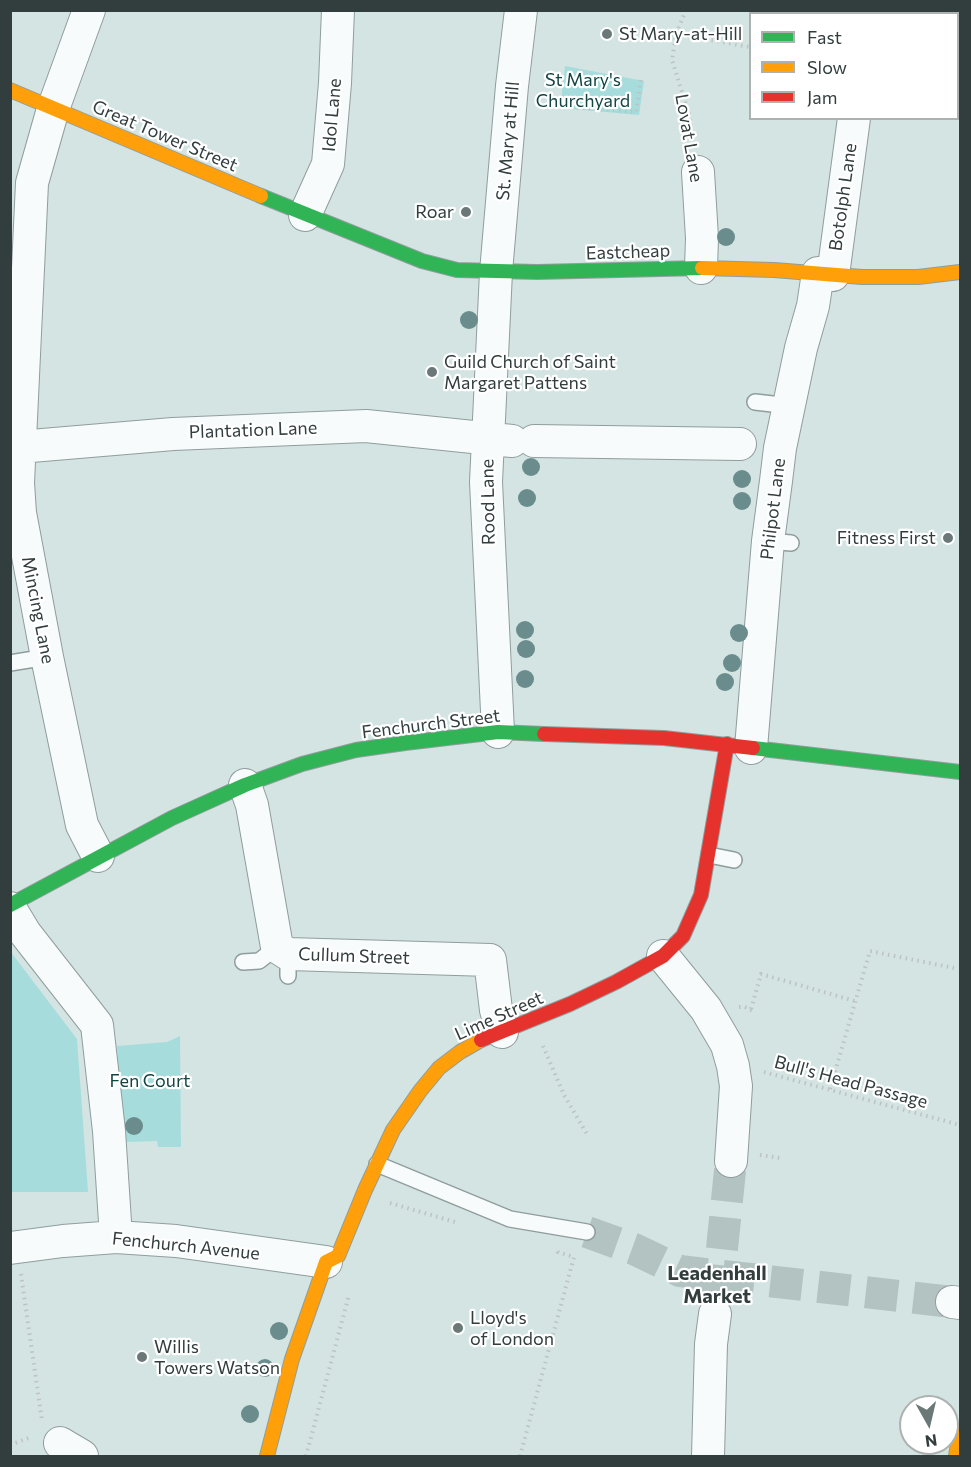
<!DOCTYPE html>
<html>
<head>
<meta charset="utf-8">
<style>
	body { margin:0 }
	#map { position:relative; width:971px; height:1467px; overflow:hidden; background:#d3e4e3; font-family:Commissioner,sans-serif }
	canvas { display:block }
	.frame { position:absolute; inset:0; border:12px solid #323e3d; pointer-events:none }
	.legend { position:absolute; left:749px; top:12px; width:210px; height:108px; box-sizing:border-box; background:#fff; border:2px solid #adb2b1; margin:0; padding:8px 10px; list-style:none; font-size:18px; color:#323e3d }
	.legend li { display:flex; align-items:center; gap:12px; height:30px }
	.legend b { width:30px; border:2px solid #adb2b1 }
	.north { position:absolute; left:899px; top:1395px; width:60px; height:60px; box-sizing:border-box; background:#fff; border:2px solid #adb2b1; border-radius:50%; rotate:172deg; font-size:16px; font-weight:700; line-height:24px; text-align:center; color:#323e3d }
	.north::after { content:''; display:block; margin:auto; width:21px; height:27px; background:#6a7877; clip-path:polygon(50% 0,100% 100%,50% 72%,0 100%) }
</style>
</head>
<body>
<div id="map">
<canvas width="971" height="1467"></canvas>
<div class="frame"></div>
<ul class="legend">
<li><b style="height:8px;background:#30b455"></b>Fast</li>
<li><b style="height:8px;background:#ff9f0a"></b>Slow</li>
<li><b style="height:8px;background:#e5322d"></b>Jam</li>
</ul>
<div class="north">N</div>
</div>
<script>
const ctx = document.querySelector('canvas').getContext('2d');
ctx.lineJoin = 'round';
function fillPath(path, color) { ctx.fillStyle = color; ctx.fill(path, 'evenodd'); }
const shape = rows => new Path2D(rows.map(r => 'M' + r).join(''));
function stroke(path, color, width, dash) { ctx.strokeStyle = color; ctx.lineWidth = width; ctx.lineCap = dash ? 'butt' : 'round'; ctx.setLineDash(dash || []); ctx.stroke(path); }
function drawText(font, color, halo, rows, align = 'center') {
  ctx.font = font + ' Commissioner,sans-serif'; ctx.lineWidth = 4.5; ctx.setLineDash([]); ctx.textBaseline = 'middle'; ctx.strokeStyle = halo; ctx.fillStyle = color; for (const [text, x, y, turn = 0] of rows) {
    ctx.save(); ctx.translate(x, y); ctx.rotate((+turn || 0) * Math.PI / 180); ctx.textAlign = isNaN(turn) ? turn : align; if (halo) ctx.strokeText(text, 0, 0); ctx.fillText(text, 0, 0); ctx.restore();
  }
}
const green = shape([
	[565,66,644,81,639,115,560,108],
	[10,951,77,1039,88,1192,11,1192],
	[180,1036,181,1147,158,1147,157,1141,128,1142,123,1140,117,1046,167,1042]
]);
const streetTunnel = shape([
	[587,1232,634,1249,680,1271,952,1302],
	[717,1297,731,1161]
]);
const path = shape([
	[686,10,676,34,672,60,689,114,693,145],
	[676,34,750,47],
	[559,106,636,112,641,78],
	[739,1007,745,1007,753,1011],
	[751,1009,761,974,855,1001],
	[543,1046,564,1095,587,1134],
	[764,1072,960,1125],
	[830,1089,870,951,954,968],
	[760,1155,780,1158],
	[390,1203,455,1222],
	[21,1274,42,1421],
	[10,1445,31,1437],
	[306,1456,349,1295],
	[520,1456,574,1257,558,1252,558,1247]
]);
const lane = shape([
	[755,402,790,406],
	[768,541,791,543],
	[10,663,47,657],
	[709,855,734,860],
	[243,962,259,961,277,947],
	[288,976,288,954],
	[377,1164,510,1219,587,1232]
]);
const street = shape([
	[89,10,53,109,32,183,18,483,20,513,47,657,82,825,98,856],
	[869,14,869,10],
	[958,72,960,72],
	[698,172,702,238,701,268],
	[305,215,328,164,335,83,338,10],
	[833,275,854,118],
	[534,441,740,444],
	[19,447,173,434,366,426,512,441],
	[498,732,486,482,496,272,512,86,521,10],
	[751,748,768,541,776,481,780,448,801,348,813,306,818,273],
	[245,785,252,805,277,947,288,954,490,960,496,1010,502,1032],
	[10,908,25,933,97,1025,109,1131,116,1237],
	[663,956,706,1009,727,1045,733,1066,736,1086,731,1161],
	[10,1248,63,1241,116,1237,176,1241,326,1262],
	[952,1302,960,1303],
	[60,1443,82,1456],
	[708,1456,711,1344,715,1314]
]);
const fast = shape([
	[261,196,422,261,457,270,537,272,702,268],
	[753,748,960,772],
	[10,905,172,818,245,785,302,764,356,750,405,743,498,732,544,734]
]);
const slow = shape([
	[10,90,261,196],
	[702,268,774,270,862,277,918,277,960,272],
	[267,1456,292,1359,326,1262,338,1256,365,1190,393,1130,420,1091,439,1068,460,1052,481,1040],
	[956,1456,960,1431]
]);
const jam = shape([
	[544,734,664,738,753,748],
	[481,1040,570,1004,616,982,663,956,683,936,701,895,727,744]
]);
const trees = [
	[726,237],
	[469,320],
	[531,467],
	[742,479],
	[527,498],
	[742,501],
	[525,630],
	[739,633],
	[526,649],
	[732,663],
	[525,679],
	[725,682],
	[134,1126],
	[279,1331],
	[265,1368],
	[250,1414]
];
const markers = [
	[607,34,6,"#6a7877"],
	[466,212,6,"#6a7877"],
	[432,372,6,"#6a7877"],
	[948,538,6,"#6a7877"],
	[458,1328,6,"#6a7877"],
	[142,1357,6,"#6a7877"]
];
const poiNames = [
	["St Mary-at-Hill",619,34],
	["Roar",454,212,"right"],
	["Guild Church of Saint",444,362],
	["Margaret Pattens",444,383],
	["Fitness First",936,538,"right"],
	["Lloyd's",470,1318],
	["of London",470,1339],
	["Willis",154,1347],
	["Towers Watson",154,1368]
];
const parkNames = [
	["St Mary's",583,80],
	["Churchyard",583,101],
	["Fen Court",150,1081]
];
const streetNames = [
	["Idol Lane",332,115,-85],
	["Great Tower Street",165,136,23],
	["Lovat Lane",689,138,80],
	["St. Mary at Hill",508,141,-85],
	["Botolph Lane",843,197,-82],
	["Eastcheap",628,252,-2],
	["Plantation Lane",253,430,-2],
	["Rood Lane",488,502,-91],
	["Philpot Lane",773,509,-83],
	["Mincing Lane",38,610,79],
	["Fenchurch Street",431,724,-7],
	["Cullum Street",354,956,2],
	["Lime Street",499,1016,-24],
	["Bull's Head Passage",851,1082,15],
	["Fenchurch Avenue",186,1246,6]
];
const neighbourhoodNames = [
	["Leadenhall",717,1273],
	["Market",717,1296]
];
fillPath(green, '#a6dddc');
stroke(streetTunnel, '#b3c3c2', 32, [32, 16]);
stroke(lane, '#909d9d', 18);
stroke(street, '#909d9d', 34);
stroke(fast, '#909d9d', 16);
stroke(slow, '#909d9d', 16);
stroke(jam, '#909d9d', 16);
stroke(path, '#bdc3c3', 4, [1.5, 4.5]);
stroke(lane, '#f8fbfb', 15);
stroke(street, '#f8fbfb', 32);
stroke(fast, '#30b455', 14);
stroke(slow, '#ff9f0a', 14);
stroke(jam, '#e5322d', 14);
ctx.fillStyle = '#6a8c8c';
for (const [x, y] of trees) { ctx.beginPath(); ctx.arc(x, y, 9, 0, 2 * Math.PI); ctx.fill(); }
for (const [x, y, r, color] of markers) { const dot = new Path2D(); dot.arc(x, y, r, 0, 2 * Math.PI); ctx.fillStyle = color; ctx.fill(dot); stroke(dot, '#fff', 2); }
drawText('18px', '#323e3d', '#fff', poiNames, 'left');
drawText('18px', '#144444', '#fff', parkNames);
drawText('18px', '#323e3d', '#fff', streetNames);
drawText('bold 20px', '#323e3d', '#fff', neighbourhoodNames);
</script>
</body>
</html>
